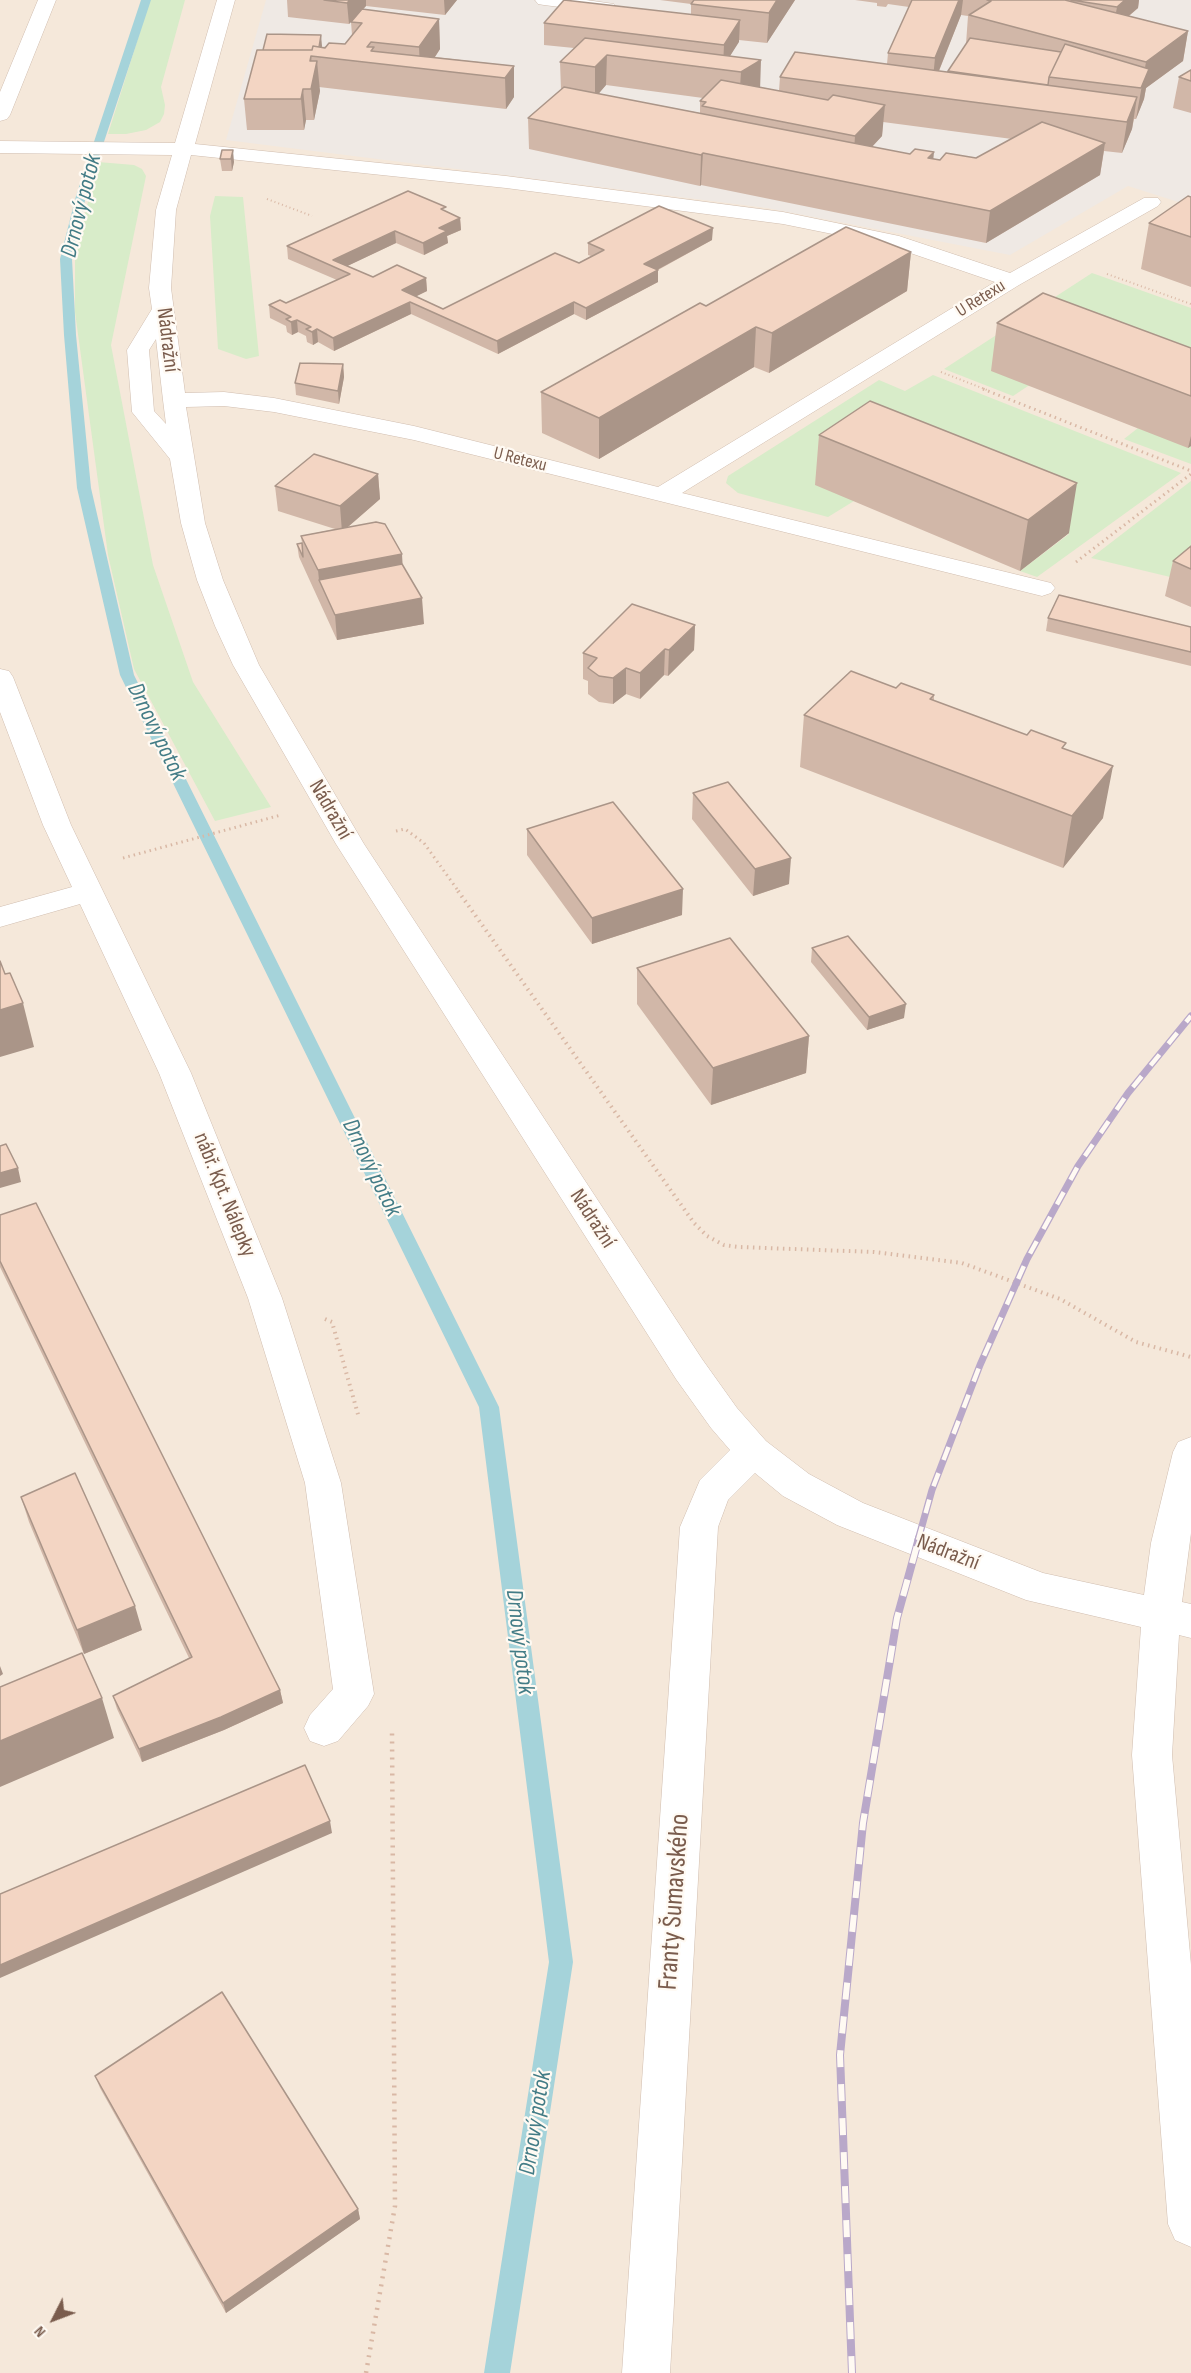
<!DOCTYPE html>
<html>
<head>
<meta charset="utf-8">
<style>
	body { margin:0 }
	#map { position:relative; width:1191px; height:2373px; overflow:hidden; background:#fdf6ec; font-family:"Sofia Sans Condensed",sans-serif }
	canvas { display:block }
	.north { position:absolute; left:24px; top:2289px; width:60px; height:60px; -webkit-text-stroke:4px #fffaf3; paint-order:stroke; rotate:228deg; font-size:16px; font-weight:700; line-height:24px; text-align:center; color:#7a5c4d }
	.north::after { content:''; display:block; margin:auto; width:21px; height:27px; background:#7a5c4d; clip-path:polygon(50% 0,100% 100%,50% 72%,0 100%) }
</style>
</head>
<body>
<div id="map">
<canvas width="1191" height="2373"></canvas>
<div class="north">N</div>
</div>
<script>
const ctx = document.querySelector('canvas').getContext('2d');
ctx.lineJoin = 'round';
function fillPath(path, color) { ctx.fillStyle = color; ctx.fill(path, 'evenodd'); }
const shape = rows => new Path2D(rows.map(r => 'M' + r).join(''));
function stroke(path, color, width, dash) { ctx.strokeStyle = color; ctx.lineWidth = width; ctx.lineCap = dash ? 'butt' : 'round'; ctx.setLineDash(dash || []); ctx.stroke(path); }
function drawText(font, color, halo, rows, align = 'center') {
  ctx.font = font + ' "Sofia Sans Condensed",sans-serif'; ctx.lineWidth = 4.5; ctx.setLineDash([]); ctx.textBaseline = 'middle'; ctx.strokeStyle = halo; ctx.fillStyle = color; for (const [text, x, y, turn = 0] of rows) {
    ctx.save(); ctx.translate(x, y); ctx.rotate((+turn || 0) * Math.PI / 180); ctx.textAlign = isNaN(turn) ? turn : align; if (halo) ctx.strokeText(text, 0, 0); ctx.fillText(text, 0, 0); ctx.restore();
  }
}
const residential = shape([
	[0,0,1191,0,1191,2373,0,2373]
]);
const industrial = shape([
	[266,0,1191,0,1191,206,1128,186,1010,255,767,208,226,140]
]);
const green = shape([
	[150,0,185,0,161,87,165,105,164,114,160,122,146,130,126,134,108,134],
	[98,162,134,165,142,169,146,176,111,345,153,565,193,682,271,807,215,821,134,669,108,555,75,312,75,254],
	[215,196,243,197,259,356,246,359,218,349,210,216],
	[1092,273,1191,308,1191,400,1028,386,1013,396,944,369],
	[933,375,1181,473,1037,577,1020,571,1069,534,854,501,828,517,738,493,726,483,728,476,879,380,905,391],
	[1138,428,1191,446,1191,464,1124,439],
	[1191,481,1191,582,1091,558]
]);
const stream = shape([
	[141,0,151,0,86,196,72,259,76,335,91,488,134,675,499,1407,573,1962,510,2373,484,2373,549,1962,479,1407,120,675,77,488,64,335,60,259,76,196,141,0]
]);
const pathFar3 = shape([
	[267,199,312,216],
	[1107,274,1191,304],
	[941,372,987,390]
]);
const pathFar2 = shape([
	[983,389,1191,471],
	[1076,562,1191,474],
	[396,831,405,829,424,843,459,892],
	[123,858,281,815]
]);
const pathFar1 = shape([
	[458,891,694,1223,707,1236,724,1245,739,1247,874,1252,962,1263,1060,1299,1136,1342,1191,1357],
	[325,1319,332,1322,359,1418]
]);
const path = shape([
	[366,2373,395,2206,392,1731]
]);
const minor = shape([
	[38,0,56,0,10,115,7,119,0,121,0,92,38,0],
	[217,0,235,0,195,144,506,176,783,212,899,236,1010,273,1144,198,1158,198,1161,202,1158,206,1019,285,682,493,1051,583,1055,588,1051,593,1042,596,414,440,274,412,224,406,186,407,205,523,223,580,259,665,364,844,702,1359,737,1408,766,1441,809,1474,863,1503,1043,1573,1144,1595,1151,1543,1173,1452,1178,1442,1191,1437,1191,1533,1182,1602,1191,1604,1191,1638,1179,1635,1172,1755,1191,1965,1191,2247,1175,2240,1168,2224,1132,1755,1141,1627,1026,1600,837,1525,783,1496,755,1473,728,1500,718,1527,670,2373,622,2373,680,1527,700,1480,730,1450,711,1428,676,1379,336,844,233,665,215,626,197,580,181,523,170,459,132,412,127,350,152,309,149,288,156,210,172,155,0,153,0,141,175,143,217,0],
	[191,155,506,188,783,224,887,245,995,282,658,487,414,426,274,398,224,392,185,393,171,288,176,210,191,155],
	[156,339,163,400,166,424,154,411,149,350,156,339],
	[535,0,586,0,614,4,617,8,614,12,608,13,544,5,538,4,535,0],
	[0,669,9,671,13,677,71,825,191,1073,282,1298,341,1483,374,1694,368,1706,338,1741,324,1746,310,1741,304,1728,310,1715,333,1689,305,1483,248,1298,159,1073,80,904,0,927,0,907,72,887,43,825,0,712,0,669]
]);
const railFar1 = shape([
	[918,1540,932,1490,980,1365,1027,1259,1078,1166,1128,1093,1191,1016]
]);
const rail = shape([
	[852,2373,840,2055,863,1823,897,1618,919,1538]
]);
const wall = shape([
	[287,0,457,0,445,15,366,6,363,9,439,19,440,49,435,57,514,66,514,97,506,109,319,87,320,91,314,120,306,120,304,130,247,130,244,99,322,47,345,44,352,35,351,22,355,17,349,24,288,17],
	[660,0,795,0,767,43,739,40,730,56,760,87,779,91,780,77,887,64,888,53,909,7,888,4,886,7,877,6,877,3,855,0,1139,0,1138,8,1129,16,1188,31,1183,61,1146,88,1144,99,1136,119,1134,119,1132,129,1122,153,1104,151,1100,175,986,243,701,185,700,186,529,149,528,118,561,90,560,62,574,48,544,45,544,23,691,14,691,4],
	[961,15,968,16,966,44,947,72,939,71],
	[606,85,703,98,700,101,700,113,598,94],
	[883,122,1012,139,976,158,940,160,872,147,882,136],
	[1191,70,1191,113,1173,108,1179,77],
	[222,150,234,162,232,171,222,171,220,159],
	[1191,197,1191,287,1141,269,1149,223],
	[446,211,460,218,461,230,447,236,448,243,424,255,396,243,347,266,373,277,426,278,427,291,416,296,443,309,579,263,591,256,588,255,588,243,712,240,658,270,658,282,586,320,574,314,498,354,411,314,334,351,318,342,313,345,307,342,306,336,298,332,292,335,287,332,286,326,270,318,269,305,286,303,337,280,288,259,287,246],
	[911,252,907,291,769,373,754,367,599,459,542,433,541,392,706,306],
	[997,323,1191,348,1191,446,1188,448,991,371],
	[343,364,344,377,339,404,296,395,295,383],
	[819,435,1069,533,1020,571,815,485],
	[378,474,380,499,348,527,402,564,424,624,337,640,299,557,297,544,302,543,301,536,335,529,278,511,275,486],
	[1191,546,1191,607,1165,596,1173,561],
	[1048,618,1191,627,1191,666,1046,631],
	[695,625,694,650,668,676,664,675,640,699,626,694,613,704,599,702,588,694,588,681,583,679,583,653],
	[896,688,934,695,934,701,1065,749,1103,818,1063,868,800,767,804,715],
	[693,793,789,884,753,896,692,819],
	[527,829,682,915,592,944,527,855],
	[812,948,904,1018,867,1030,811,962],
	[637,968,809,1036,806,1073,711,1105,637,1004],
	[0,1215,280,1690,283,1703,224,1730,142,1762,117,1709,113,1696,189,1658,0,1267],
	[21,1497,142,1630,84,1654,29,1522],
	[95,2076,358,2209,360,2219,226,2313,100,2088]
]);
const shadedWall = shape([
	[350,0,366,0,366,6,349,24,347,3],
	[444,0,457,0,445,15],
	[777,0,795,0,767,43,769,13],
	[959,0,963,0,961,15,932,88,935,58],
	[1125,0,1139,0,1138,8,1113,29,1117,7],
	[439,19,440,49,427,69,420,68,419,47],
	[740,20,739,42,723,67,724,45],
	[1188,31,1183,61,1146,88,1144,99,1136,119,1146,62],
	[321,35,322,46,320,59,319,48],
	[607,55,606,85,595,98,595,67],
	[311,56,313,80,317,61,320,91,314,120,311,89,310,61],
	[761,60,760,91,739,103,741,72],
	[514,66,514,97,506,109,505,78],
	[303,89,306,120,304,130,301,99],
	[1137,97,1132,129,1122,153,1127,122],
	[885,105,882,136,853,167,855,136],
	[1105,143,1100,175,986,243,990,211],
	[233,150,234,162,232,171,231,159],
	[934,152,931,184,928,158],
	[703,153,701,185,700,186,701,155],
	[460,218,461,230,447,236,448,243,424,255,423,243,439,228],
	[713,228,712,240,644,277,644,264],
	[395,231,396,243,339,270,333,260],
	[911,252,907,291,769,373,772,333],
	[658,270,658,282,586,320,586,308],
	[426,278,427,291,403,303,402,290],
	[410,302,411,314,334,351,333,338],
	[574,302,574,314,498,354,497,341],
	[297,320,298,332,292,335,291,322],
	[756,327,754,367,599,459,599,418],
	[317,329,318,342,313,345,312,332],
	[343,364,344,377,339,404,338,391],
	[1191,436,1191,446,1188,448],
	[378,474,380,499,342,532,340,506],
	[1077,483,1069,533,1020,571,1028,520],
	[402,554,404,589,319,580,318,570],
	[422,598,424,624,337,640,335,615],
	[695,625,694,650,668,676,669,650],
	[665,649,664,675,640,699,640,673],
	[626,668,626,694,613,704,613,678],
	[1113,766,1103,818,1063,868,1072,816],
	[791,858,789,884,753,896,755,869],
	[683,889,682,915,592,944,592,918],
	[23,1003,34,1047,0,1057,0,1010],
	[906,1004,904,1018,867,1030,869,1017],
	[809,1036,806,1073,711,1105,713,1068],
	[18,1168,21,1182,0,1188,0,1173],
	[135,1606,142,1630,84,1654,77,1630],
	[0,1666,3,1674,0,1676],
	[280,1690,283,1703,224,1730,142,1762,139,1749],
	[102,1698,114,1738,0,1787,0,1741],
	[330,1821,332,1833,0,1978,0,1965],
	[358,2209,360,2219,226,2313,223,2303]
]);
const building = shape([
	[324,0,350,0,347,3,324,0],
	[564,0,740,20,724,45,544,23,564,0],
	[694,0,777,0,769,13,691,4,694,0],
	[912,0,959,0,935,58,888,53,912,0],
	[987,0,1065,0,1188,31,1146,62,969,15,991,1,987,0],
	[1071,0,1125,0,1117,7,1071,0],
	[362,9,439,19,419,47,371,42,367,47,374,47,371,51,514,66,505,78,311,56,310,61,317,61,311,89,303,89,301,99,244,99,257,50,312,50,313,46,325,48,329,43,345,44,362,23,351,22,362,9],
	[267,34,321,35,319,47,313,46,312,50,263,50,267,34],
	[585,38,761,60,741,72,607,55,595,67,560,62,585,38],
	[970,38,1061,52,1049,77,1048,85,948,71,970,38],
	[1065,44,1149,69,1141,88,1049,77,1065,44],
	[795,52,1137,97,1127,122,780,77,795,52],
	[1191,70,1191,81,1179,77,1191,70],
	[721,80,828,100,833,95,885,105,855,136,702,106,706,102,700,101,721,80],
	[564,87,910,154,915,149,934,152,928,158,940,160,946,153,976,158,1042,122,1105,143,990,211,703,153,701,155,528,118,564,87],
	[222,150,233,150,231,159,220,159,222,150],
	[408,191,446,207,441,209,460,218,439,228,447,231,423,243,395,231,333,260,373,277,397,265,426,278,402,290,443,309,555,253,579,263,604,250,588,243,659,206,713,228,644,264,658,270,586,308,574,302,497,341,410,302,333,338,317,329,312,332,306,329,311,327,297,320,291,322,286,319,291,317,269,305,280,300,286,303,350,274,287,246,408,191],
	[1188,196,1191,197,1191,237,1149,223,1188,196],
	[846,227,911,252,772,333,756,327,599,418,541,392,700,303,706,306,846,227],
	[1043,293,1191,348,1191,396,997,323,1043,293],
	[300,363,343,364,338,391,295,383,300,363],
	[870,401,1077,483,1028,520,819,435,870,401],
	[314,454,378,474,340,506,275,486,314,454],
	[376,522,385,524,402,554,318,570,301,536,376,522],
	[302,543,303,557,297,544,302,543],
	[1191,546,1191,569,1173,561,1191,546],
	[402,564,422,598,335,615,319,580,402,564],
	[1059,595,1191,627,1191,652,1048,618,1059,595],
	[632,604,695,625,669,650,665,649,640,673,626,668,613,678,599,676,588,668,597,658,583,653,632,604],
	[851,671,896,688,901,683,934,695,930,699,1027,735,1031,730,1066,743,1062,748,1113,766,1072,816,804,715,851,671],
	[728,782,791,858,755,869,693,793,728,782],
	[613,802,683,889,592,918,527,829,613,802],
	[848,936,906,1004,869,1017,812,948,848,936],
	[730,938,809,1036,713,1068,637,968,730,938],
	[0,961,5,974,10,973,23,1003,0,1010,0,961],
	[6,1144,18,1168,0,1173,0,1146,6,1144],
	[36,1203,280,1690,221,1717,139,1749,113,1696,192,1657,0,1261,0,1215,36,1203],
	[75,1473,135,1606,77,1630,21,1497,75,1473],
	[82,1653,102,1698,0,1741,0,1687,82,1653],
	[305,1765,330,1821,0,1965,0,1894,305,1765],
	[222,1992,358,2209,223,2303,95,2076,222,1992]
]);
const farStreetnames = [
	["U Retexu",981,299,-32],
	["U Retexu",520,460,14]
];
const streetNames = [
	["Nádražní",167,340,83],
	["Nádražní",330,810,60],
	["nábř. Kpt. Nálepky",224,1195,68],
	["Nádražní",592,1219,57],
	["Nádražní",948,1553,21]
];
const waterNames = [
	["Drnový potok",82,206,-76],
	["Drnový potok",156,732,64],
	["Drnový potok",371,1168,64],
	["Drnový potok",519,1642,83],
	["Drnový potok",536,2123,-81]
];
const nearStreetnames = [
	["Franty Šumavského",675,1902,-86]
];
fillPath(residential, '#f5e8da');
fillPath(industrial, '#efe9e4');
fillPath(green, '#d8ecc9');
fillPath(stream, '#a5d3da');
stroke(minor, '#d1beb0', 1);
stroke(pathFar3, '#d9b8a5', 2, [1, 3]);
stroke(pathFar2, '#d9b8a5', 3, [1.5, 4]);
stroke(pathFar1, '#d9b8a5', 4, [1.5, 4.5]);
stroke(path, '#d9b8a5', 4.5, [2, 6]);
fillPath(minor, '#fff');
stroke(railFar1, '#b9a8c9', 7);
stroke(rail, '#b9a8c9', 8);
stroke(railFar1, '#fffaf3', 4.5, [14]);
stroke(rail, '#fffaf3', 6, [17]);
fillPath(wall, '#d1b7a8');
fillPath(shadedWall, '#aa9588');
fillPath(building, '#f3d5c3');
stroke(building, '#aa9588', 1.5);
drawText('18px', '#7a5c4d', '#fffaf3', farStreetnames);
drawText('22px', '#7a5c4d', '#fffaf3', streetNames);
drawText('italic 24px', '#437c86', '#fffaf3', waterNames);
drawText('27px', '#7a5c4d', '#fffaf3', nearStreetnames);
</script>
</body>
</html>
